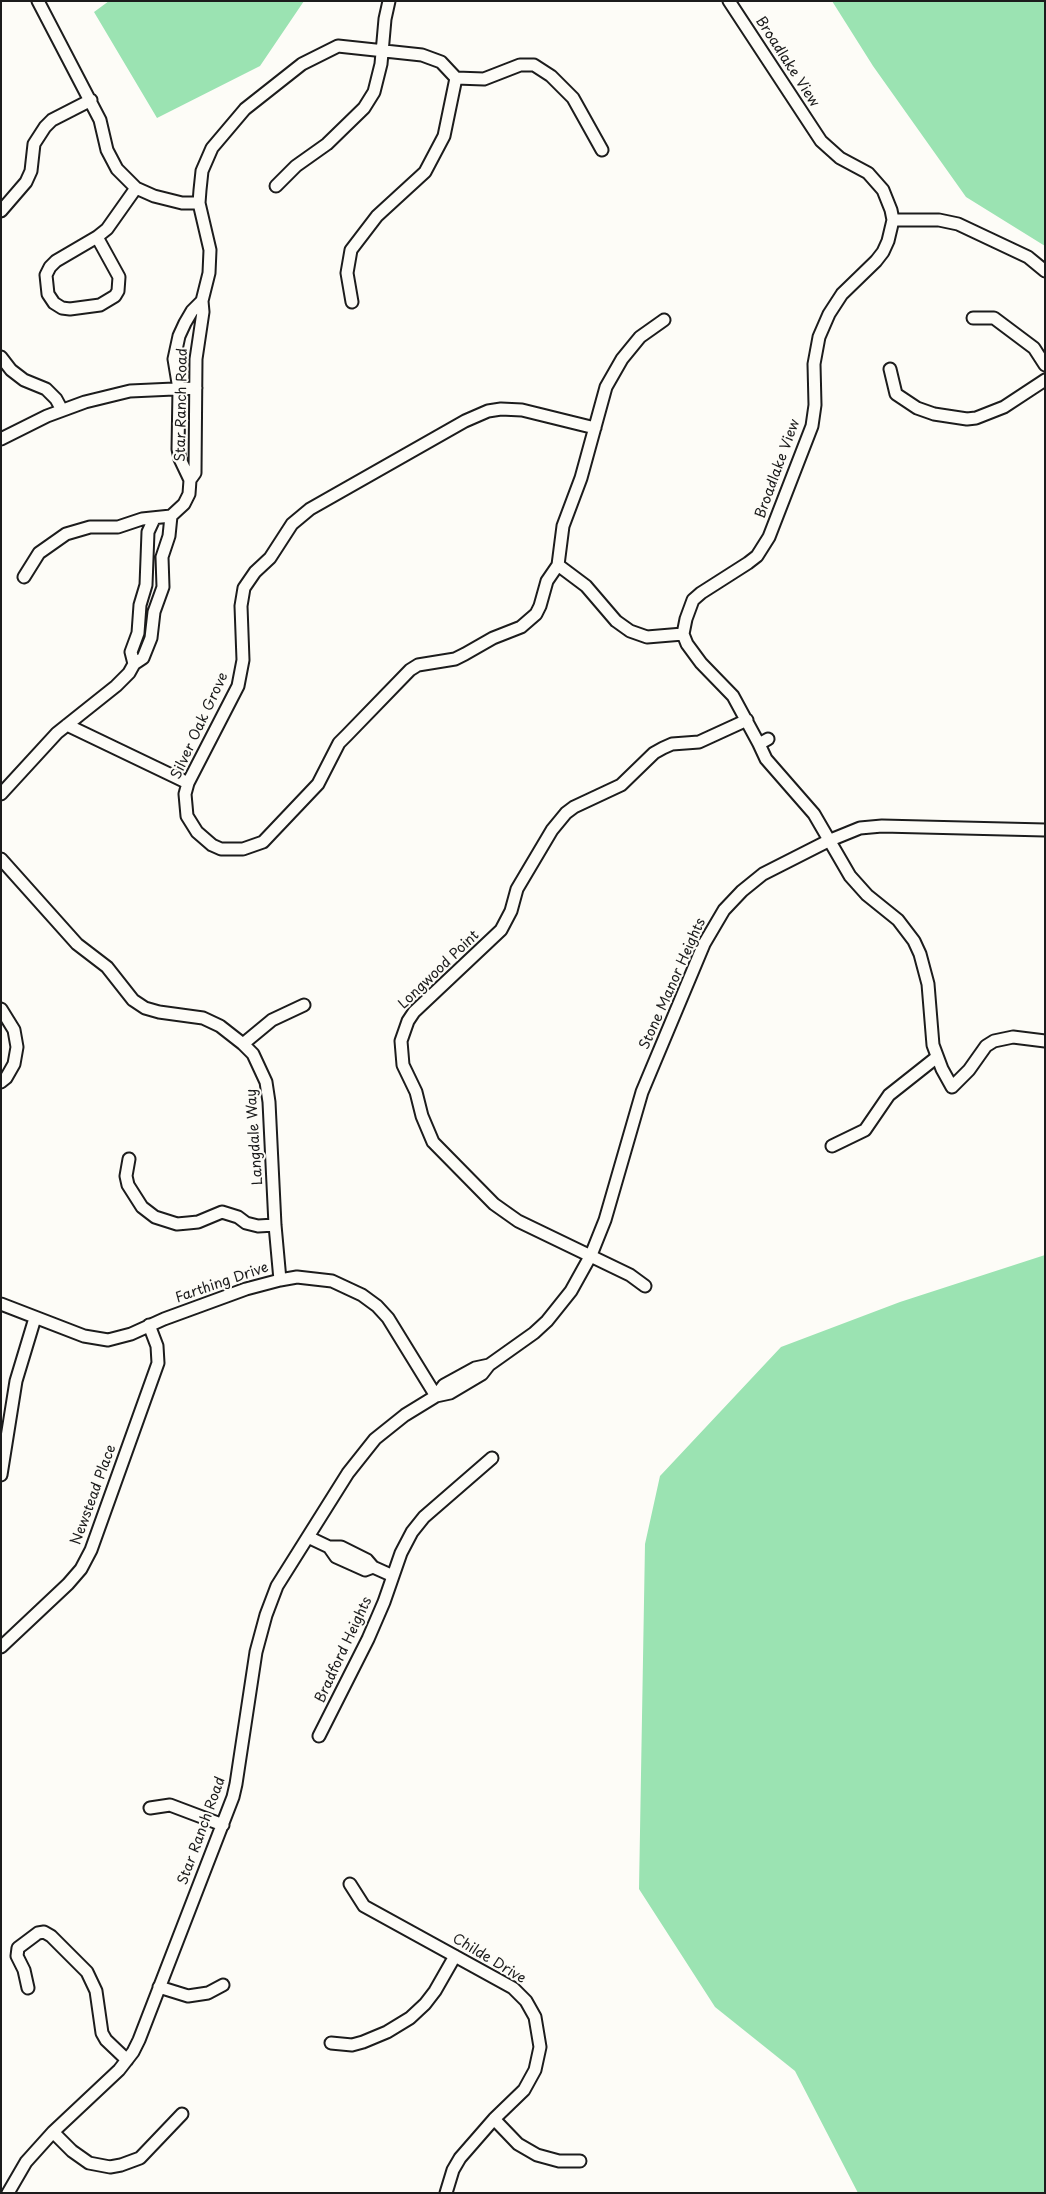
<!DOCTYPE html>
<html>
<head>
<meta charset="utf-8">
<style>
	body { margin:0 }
	#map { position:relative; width:1046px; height:2194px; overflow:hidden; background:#fdfcf7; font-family:"Playpen Sans",sans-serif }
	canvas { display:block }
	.frame { position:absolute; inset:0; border:2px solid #1c1c1c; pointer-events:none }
</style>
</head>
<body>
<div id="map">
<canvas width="1046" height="2194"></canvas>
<div class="frame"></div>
</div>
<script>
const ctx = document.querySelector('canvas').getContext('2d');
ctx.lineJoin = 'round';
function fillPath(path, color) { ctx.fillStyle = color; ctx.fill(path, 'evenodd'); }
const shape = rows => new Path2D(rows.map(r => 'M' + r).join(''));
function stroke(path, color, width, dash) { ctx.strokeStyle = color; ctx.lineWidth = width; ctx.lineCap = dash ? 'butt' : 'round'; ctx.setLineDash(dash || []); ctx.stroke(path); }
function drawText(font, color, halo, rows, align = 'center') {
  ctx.font = font + ' "Playpen Sans",sans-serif'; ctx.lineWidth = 4; ctx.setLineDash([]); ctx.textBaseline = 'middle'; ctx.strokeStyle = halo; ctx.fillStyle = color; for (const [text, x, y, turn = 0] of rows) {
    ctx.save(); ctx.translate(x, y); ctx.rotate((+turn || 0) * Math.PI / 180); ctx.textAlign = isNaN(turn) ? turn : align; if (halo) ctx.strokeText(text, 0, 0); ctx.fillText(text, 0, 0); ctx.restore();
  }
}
const green = shape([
	[109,1,304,1,260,66,157,118,94,12],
	[832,1,1045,1,1045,246,966,197,873,66],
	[1045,1255,1045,2193,858,2193,795,2071,715,2007,639,1889,645,1544,660,1476,781,1347,900,1302]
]);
const minor = shape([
	[38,1,100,120,107,150,117,169,136,188,154,196,182,203,199,203],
	[456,78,484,79,520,65,534,65,551,76,573,98,602,150],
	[276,186,296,166,327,144,364,108,374,92,381,64,385,19,389,1],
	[1,211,26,182,31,171,34,144,45,127,52,120,91,100],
	[893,220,939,220,958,224,1028,257,1045,271],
	[97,237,119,277,118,291,115,296,100,305,70,309,62,308,54,303,48,294,46,275,50,267,56,261,97,237,107,229,136,188],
	[973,318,994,318,1034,348,1045,365],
	[1,357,11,370,24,380,46,389,56,399,62,410],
	[890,369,896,394,917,408,934,414,967,419,976,418,1004,407,1045,380],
	[595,428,522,410,501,409,488,411,465,421,310,509,292,524,270,558,255,572,244,588,241,606,243,660,238,686,188,783,185,794,187,816,197,832,212,845,221,849,243,849,263,842,318,784,339,743,347,735,410,670,418,665,455,659,465,654,493,638,521,627,536,614,540,606,547,581,558,565,563,526,581,478,606,387,622,359,640,337,664,320],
	[1,439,47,416,85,402,130,391,196,388],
	[190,480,180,459,178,449,179,389,174,359,179,336,185,323,192,311,202,301],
	[558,565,586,586,616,621,630,631,647,637,683,634,687,644,701,663,733,696,759,744],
	[24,577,39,553,66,534,90,527,118,527,142,519,171,516,184,504,189,494,190,480,195,473,196,359,203,312,202,301,209,273,210,250,199,203,200,190,202,171,212,148,245,109,302,64,338,46,422,55,441,62,456,78,444,136,425,172,377,216,351,250,347,273,352,302],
	[683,634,686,619,693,600,701,593,748,563,757,556,769,537,812,426,815,405,814,364,819,337,829,314,842,294,876,261,883,252,888,241,893,220,891,210,883,190,868,173,840,158,821,141,729,1],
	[134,664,131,652,138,633,140,605,146,585,148,532,154,519],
	[67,725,188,783],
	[768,739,759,744,766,759,814,814,850,876,867,895,898,920,914,941,920,954,928,984,933,1045,942,1069,952,1087,969,1070,986,1046,994,1041,1013,1037,1045,1041],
	[1,794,57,733,116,686,129,673,134,664,143,658,151,638,154,612,163,587,162,557,169,536,171,516],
	[1,859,77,944,107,967,133,1000,145,1008,159,1012,203,1018,220,1026,243,1044,253,1054,266,1082,269,1102,275,1225,280,1280],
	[1,1009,14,1030,17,1047,14,1064,6,1078,1,1082],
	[243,1044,272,1020,304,1005],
	[832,1146,865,1130,889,1095,937,1057],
	[129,1159,126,1176,128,1185,142,1207,155,1217,177,1224,188,1223,198,1222,222,1212,238,1217,246,1223,258,1226,275,1225],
	[645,1286,630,1275,518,1221,494,1204,433,1142,422,1116,416,1092,403,1065,401,1041,408,1021,414,1012,501,930,511,911,517,889,552,830,566,813,574,807,621,785,654,753,663,748,672,744,699,742,747,720],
	[1,1304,84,1336,108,1340,131,1334,164,1319,246,1289,280,1280,297,1277,332,1281,362,1295,377,1306,388,1318,436,1396],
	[436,1396,444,1385,475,1368,489,1365],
	[1,1475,16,1381,35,1318],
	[308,1537,329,1547,341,1547,367,1560,373,1567,393,1576],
	[329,1547,336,1557,365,1570,373,1567],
	[1,1647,68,1584,81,1569,91,1550,158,1363,157,1346,149,1325],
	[319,1736,368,1639,384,1602,401,1553,412,1532,424,1517,492,1458],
	[150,1808,170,1805,223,1825],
	[350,1884,364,1906,513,1988,526,2001,535,2017,540,2047,535,2070,524,2090,494,2119,460,2158,453,2170,446,2193],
	[159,1987,188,1996,208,1993,223,1985],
	[28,1988,24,1970,17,1956,18,1948,38,1933,44,1932,51,1936,87,1972,96,1991,102,2033,106,2040,127,2060],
	[331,2043,352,2045,363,2042,387,2032,410,2018,425,2004,435,1991,455,1956],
	[494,2119,518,2144,537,2155,559,2161,580,2161],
	[53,2132,72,2151,89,2163,110,2167,121,2165,140,2158,182,2114],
	[8,2193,26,2162,53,2132,119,2070,133,2052,139,2040,233,1797,236,1784,256,1652,266,1615,277,1586,348,1473,375,1439,405,1415,436,1396,450,1393,482,1374,489,1365,534,1333,547,1321,571,1291,591,1255,605,1220,642,1092,704,944,724,910,742,891,763,874,828,841,860,828,882,826,1045,830]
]);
const streetNames = [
	["Broadlake View",787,62,57],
	["Star Ranch Road",182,405,-89],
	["Broadlake View",778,469,-70],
	["Silver Oak Grove",200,726,-65],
	["Longwood Point",439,970,-44],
	["Stone Manor Heights",673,984,-66],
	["Langdale Way",255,1137,-94],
	["Farthing Drive",222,1283,-19],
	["Newstead Place",94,1495,-70],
	["Bradford Heights",344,1650,-65],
	["Star Ranch Road",202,1831,-70],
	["Childe Drive",489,1959,31]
];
fillPath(green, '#9be3b2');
stroke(minor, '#1c1c1c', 15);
stroke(minor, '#fdfcf7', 11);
drawText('14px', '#1c1c1c', '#fdfcf7', streetNames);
</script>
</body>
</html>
